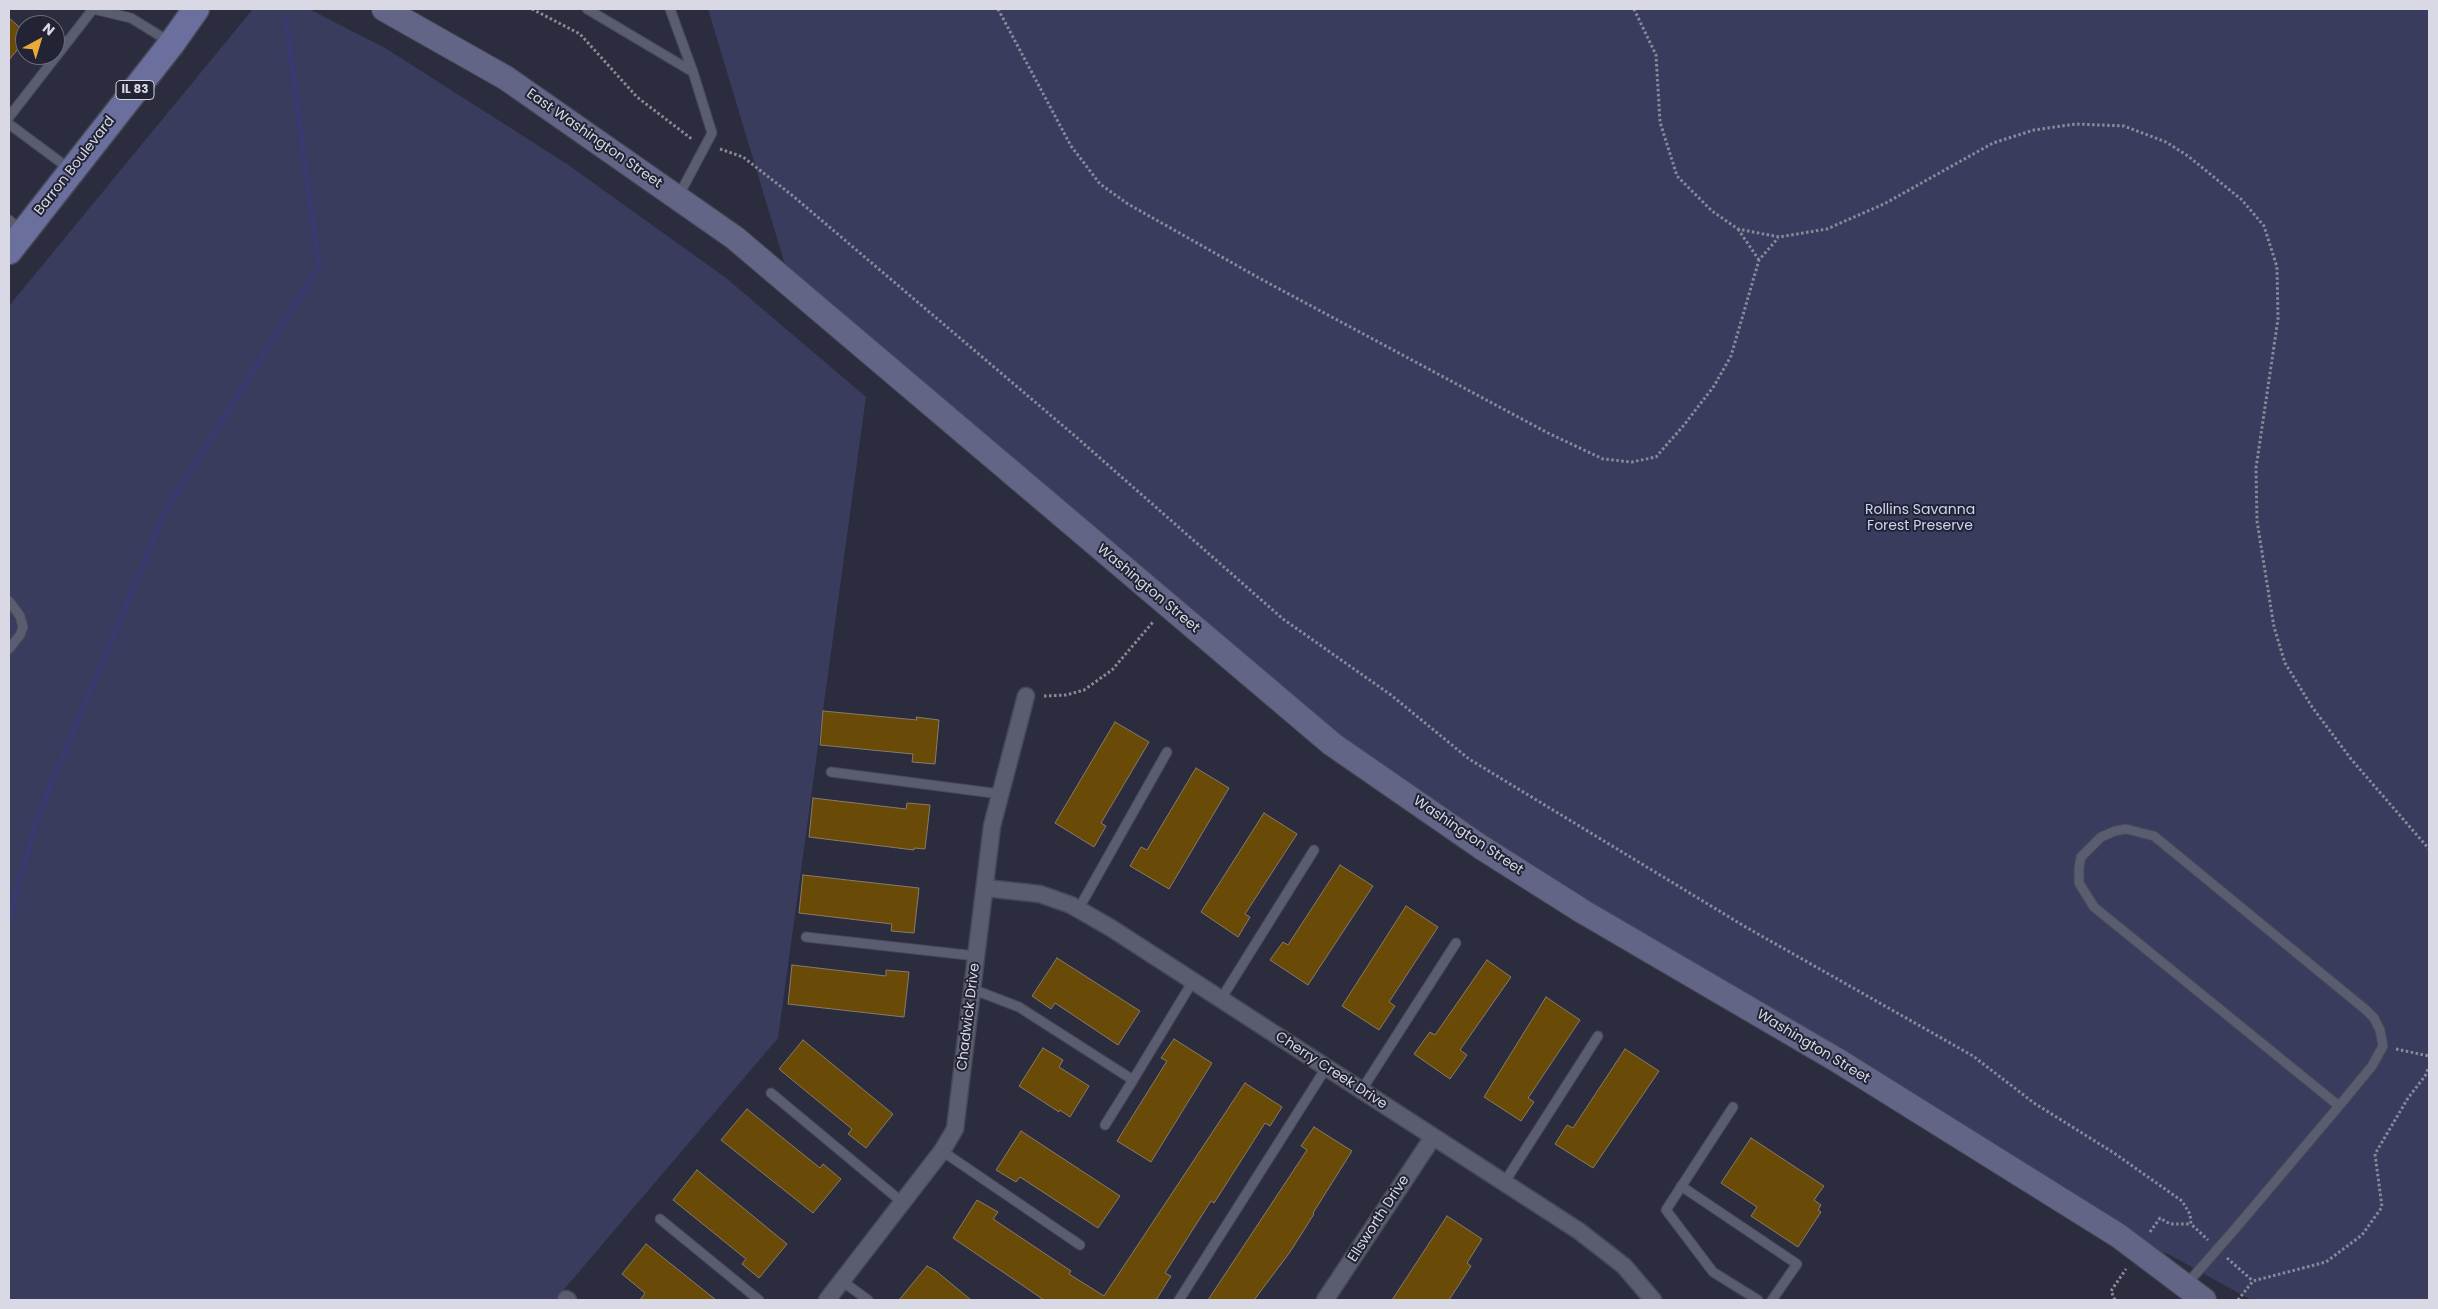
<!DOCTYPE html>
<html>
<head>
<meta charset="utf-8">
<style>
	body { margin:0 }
	#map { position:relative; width:2438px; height:1309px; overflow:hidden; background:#2b2d3f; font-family:Poppins,sans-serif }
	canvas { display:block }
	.frame { position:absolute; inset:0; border:10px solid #d8d9e5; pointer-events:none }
	.north { position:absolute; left:15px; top:15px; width:50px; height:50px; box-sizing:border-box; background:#222334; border:1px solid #6b6c7b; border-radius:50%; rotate:39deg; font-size:14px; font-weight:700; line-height:20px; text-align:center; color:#d8d9e5 }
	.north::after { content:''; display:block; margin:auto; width:18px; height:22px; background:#e8ab37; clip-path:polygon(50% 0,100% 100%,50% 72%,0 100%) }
</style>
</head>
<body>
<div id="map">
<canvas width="2438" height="1309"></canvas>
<div class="frame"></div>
<div class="north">N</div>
</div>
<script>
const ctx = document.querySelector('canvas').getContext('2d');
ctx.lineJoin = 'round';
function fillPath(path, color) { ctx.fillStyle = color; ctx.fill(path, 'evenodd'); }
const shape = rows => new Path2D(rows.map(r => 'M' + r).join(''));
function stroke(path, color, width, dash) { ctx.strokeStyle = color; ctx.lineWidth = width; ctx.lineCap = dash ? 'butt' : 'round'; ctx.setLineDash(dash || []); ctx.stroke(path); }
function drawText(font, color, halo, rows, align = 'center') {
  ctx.font = font + ' Poppins,sans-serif'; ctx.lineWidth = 4; ctx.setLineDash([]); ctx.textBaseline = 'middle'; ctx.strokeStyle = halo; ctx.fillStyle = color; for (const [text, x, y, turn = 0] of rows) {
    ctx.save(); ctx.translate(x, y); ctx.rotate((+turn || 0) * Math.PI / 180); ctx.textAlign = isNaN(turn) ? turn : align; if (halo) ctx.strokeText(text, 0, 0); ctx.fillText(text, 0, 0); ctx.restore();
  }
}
const green = shape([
	[253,9,309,9,385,48,567,164,726,278,866,397,778,1038,555,1300,9,1300,9,306],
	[708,9,2429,9,2429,1300,2251,1300,2170,1255,2119,1236,1332,744,792,288]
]);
const stream = shape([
	[9,920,36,821,166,510,319,266,286,22]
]);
const building = shape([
	[9,18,25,32,25,40,9,60,9,18],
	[823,711,917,720,916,717,939,720,935,764,912,762,913,754,820,745,823,711],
	[1115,722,1149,742,1101,823,1106,826,1094,847,1055,823,1115,722],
	[1196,768,1229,788,1169,889,1130,866,1141,847,1147,850,1196,768],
	[813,798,906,809,907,803,930,805,925,849,914,848,914,850,809,837,813,798],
	[1264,813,1297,834,1245,914,1250,917,1238,937,1201,912,1264,813],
	[1340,865,1373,886,1308,985,1270,960,1283,942,1288,945,1340,865],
	[803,875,919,888,914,933,891,931,892,924,799,913,803,875],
	[1406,906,1438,927,1389,1002,1395,1006,1379,1030,1342,1006,1406,906],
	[1057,958,1140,1011,1118,1045,1055,1003,1051,1009,1032,996,1057,958],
	[1487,960,1511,977,1460,1050,1467,1055,1450,1079,1414,1054,1430,1032,1435,1035,1487,960],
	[792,965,886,976,886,970,909,972,904,1017,788,1004,792,965],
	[1546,997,1580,1020,1528,1098,1534,1102,1521,1121,1484,1097,1546,997],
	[1174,1039,1212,1063,1151,1162,1117,1141,1167,1061,1161,1058,1174,1039],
	[803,1040,893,1114,866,1148,848,1134,852,1129,779,1069,803,1040],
	[1043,1048,1063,1060,1059,1067,1089,1086,1070,1117,1060,1110,1059,1112,1019,1086,1043,1048],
	[1625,1049,1659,1071,1593,1168,1555,1144,1567,1125,1573,1128,1625,1049],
	[1245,1083,1282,1107,1270,1126,1265,1123,1214,1203,1211,1201,1165,1273,1171,1276,1156,1300,1044,1300,953,1238,977,1200,998,1212,993,1219,1071,1271,1069,1274,1104,1296,1245,1083],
	[747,1109,820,1168,823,1164,841,1179,813,1213,721,1140,747,1109],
	[1314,1127,1352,1151,1313,1213,1314,1214,1290,1252,1254,1300,1208,1300,1307,1150,1301,1146,1314,1127],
	[1021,1131,1120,1196,1098,1228,1020,1177,1016,1182,996,1170,1021,1131],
	[1751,1138,1824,1186,1814,1200,1821,1205,1818,1210,1821,1212,1798,1247,1751,1216,1757,1207,1721,1183,1751,1138],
	[697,1170,787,1244,759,1278,742,1264,746,1259,673,1200,697,1170],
	[1447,1216,1482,1239,1467,1263,1471,1266,1449,1300,1392,1300,1447,1216],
	[646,1244,716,1300,640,1300,645,1293,622,1274,646,1244],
	[927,1266,936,1271,971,1300,899,1300,927,1266]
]);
const path = shape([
	[532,9,580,34,637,97,693,140],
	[998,9,1071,146,1100,184,1128,204,1259,278,1548,433,1603,459,1632,462,1656,457,1684,425,1714,386,1731,356,1759,260,1778,238],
	[1634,9,1656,55,1660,122,1677,176,1712,211,1738,229,1779,237,1827,229,1884,204,1993,143,2034,130,2076,124,2124,126,2166,142,2188,156,2242,200,2264,226,2277,267,2278,319,2256,468,2257,521,2274,627,2285,663,2312,707,2351,759,2429,849],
	[720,149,743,157,793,196,1075,436,1283,619,1391,695,1469,759,1744,926,1973,1056,2034,1103,2114,1153,2182,1201,2190,1214,2191,1224,2208,1240],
	[1738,229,1759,260],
	[1044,696,1066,695,1084,690,1112,670,1153,622],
	[2396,1049,2429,1056],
	[2150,1232,2160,1218,2170,1224,2191,1224],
	[2227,1258,2253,1281],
	[2115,1300,2111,1291,2126,1269],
	[2238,1300,2253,1281,2326,1262,2362,1235,2382,1207,2375,1154,2408,1098,2425,1076,2429,1067]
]);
const service = shape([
	[587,9,693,72],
	[670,9,693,72,712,133,678,197],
	[9,117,93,9,131,18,170,42],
	[9,124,71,170],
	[9,220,22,231],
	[9,601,20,616,23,627,20,635,9,649],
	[831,772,1000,794],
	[1078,910,1167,752],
	[806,937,976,956],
	[972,989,1019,1007,1133,1080,1193,981],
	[1221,999,1314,850],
	[1361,1091,1456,943],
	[771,1093,902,1202],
	[1733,1107,1666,1210,1713,1272,1758,1300],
	[1105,1125,1133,1080],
	[942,1151,1080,1245],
	[1504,1183,1598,1036],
	[1681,1186,1797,1264,1772,1300],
	[660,1219,759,1300],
	[842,1281,868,1300],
	[2185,1286,2235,1229,2339,1106,2372,1066,2383,1046,2380,1030,2374,1018,2366,1010,2154,836,2126,829,2115,831,2101,837,2081,857,2079,868,2079,883,2094,907,2339,1106],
	[1179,1300,1326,1068]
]);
const minor = shape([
	[985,888,1040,894,1071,905,1111,928,1579,1231,1624,1266,1653,1300],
	[566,1299,568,1300],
	[827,1300,942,1151,955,1129,992,826,1026,696],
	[1325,1300,1433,1137]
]);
const secondary = shape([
	[384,9,506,78,735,238,1332,744,1481,847,1582,911,1837,1060,2119,1236,2204,1300]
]);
const primary = shape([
	[9,251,172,43,196,9]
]);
const shields = [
	[135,90,38]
];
const shieldNames = [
	["IL 83",135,90]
];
const streetNames = [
	["East Washington Street",594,139,35],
	["Barron Boulevard",75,166,-52],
	["Washington Street",1148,589,40],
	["Washington Street",1468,836,34],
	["Chadwick Drive",969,1017,-83],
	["Washington Street",1813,1047,31],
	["Cherry Creek Drive",1331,1071,33],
	["Ellsworth Drive",1379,1219,-57]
];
const parkNames = [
	["Rollins Savanna",1920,510],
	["Forest Preserve",1920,526]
];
fillPath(green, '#393c5c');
stroke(stream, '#393b6e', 6);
fillPath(building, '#694a07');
stroke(building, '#877b69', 1);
stroke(service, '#474857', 11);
stroke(minor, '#474857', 19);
stroke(secondary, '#474857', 26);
stroke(primary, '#474857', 29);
stroke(path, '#898a99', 3, [2.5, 2.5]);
stroke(service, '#5a5c6f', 9);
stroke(minor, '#5a5c6f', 16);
stroke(secondary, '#626586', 24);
stroke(primary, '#6b6f9d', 26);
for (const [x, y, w] of shields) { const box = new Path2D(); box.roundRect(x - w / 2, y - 9.5, w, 19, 4); ctx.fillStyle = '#222334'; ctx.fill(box); stroke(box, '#d8d9e5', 1); }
drawText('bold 12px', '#d8d9e5', null, shieldNames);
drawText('14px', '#d8d9e5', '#222334', streetNames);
drawText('14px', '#cfd4f5', '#222334', parkNames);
</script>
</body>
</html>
